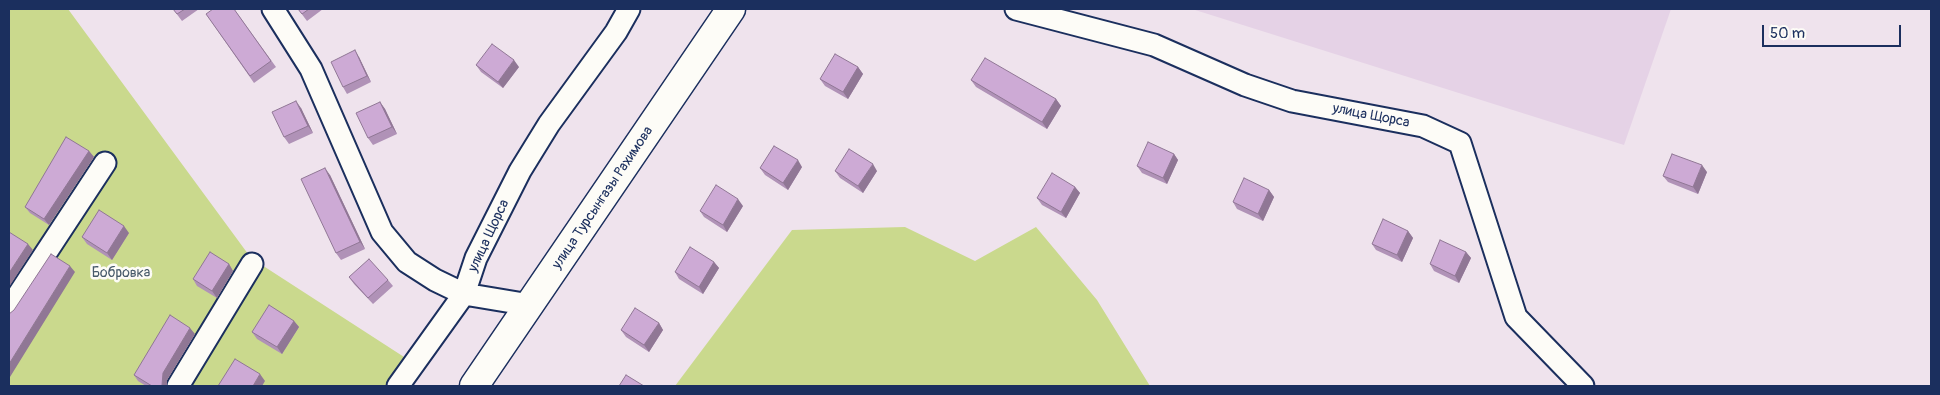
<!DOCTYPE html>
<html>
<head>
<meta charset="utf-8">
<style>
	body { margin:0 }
	#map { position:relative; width:1940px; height:395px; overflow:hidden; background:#efe3ed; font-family:Pangolin,sans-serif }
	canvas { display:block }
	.frame { position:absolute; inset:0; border:10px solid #1b2f5e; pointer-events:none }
	.scale { position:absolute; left:1762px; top:25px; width:139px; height:22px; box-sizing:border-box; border:2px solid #1b2f5e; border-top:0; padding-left:6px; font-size:15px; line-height:18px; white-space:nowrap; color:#1b2f5e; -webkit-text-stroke:4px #fdfcf7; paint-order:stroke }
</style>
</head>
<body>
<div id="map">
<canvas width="1940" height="395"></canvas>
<div class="frame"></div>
<div class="scale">50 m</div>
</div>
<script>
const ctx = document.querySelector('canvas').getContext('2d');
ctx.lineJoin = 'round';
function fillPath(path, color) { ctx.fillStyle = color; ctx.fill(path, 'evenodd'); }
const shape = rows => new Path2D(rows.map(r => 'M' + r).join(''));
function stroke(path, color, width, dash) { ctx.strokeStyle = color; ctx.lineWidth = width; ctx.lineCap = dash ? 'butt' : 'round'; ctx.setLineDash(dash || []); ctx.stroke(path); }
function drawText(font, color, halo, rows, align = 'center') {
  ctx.font = font + ' Pangolin,sans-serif'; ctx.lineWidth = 5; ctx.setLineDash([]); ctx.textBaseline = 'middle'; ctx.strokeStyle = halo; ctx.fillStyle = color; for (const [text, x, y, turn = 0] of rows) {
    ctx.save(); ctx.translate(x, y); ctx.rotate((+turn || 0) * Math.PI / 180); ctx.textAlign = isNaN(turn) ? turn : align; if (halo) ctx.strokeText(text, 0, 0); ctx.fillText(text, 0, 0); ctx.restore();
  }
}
const built = shape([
	[1192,9,1671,9,1624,145]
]);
const green = shape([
	[9,9,68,9,251,258,418,366,405,386,9,386],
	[905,227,975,261,1036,227,1097,300,1150,386,675,386,792,230]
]);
const street = shape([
	[273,9,311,69,382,232,407,262,435,280,464,294,530,305],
	[1016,9,1154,45,1245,85,1292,101,1423,126,1460,143,1516,317,1583,386],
	[9,309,105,163],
	[178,386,252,264],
	[398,386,464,294,476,258,520,171,549,124,616,32,629,9]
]);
const secondary = shape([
	[474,386,731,9]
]);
const wall = shape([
	[173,9,199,9,182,21],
	[234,9,276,67,254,83,206,14],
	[298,9,323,9,307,21],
	[359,57,371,82,347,94,343,87],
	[476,65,519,67,503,88,481,72],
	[858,67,863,74,848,99,825,86,820,79],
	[971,80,1056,99,1061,106,1047,129,976,87],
	[380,102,385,109,397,134,373,145,368,138],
	[301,108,313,133,289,144,284,137],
	[89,151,94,157,49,225,30,213,25,207],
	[1174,154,1178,160,1167,184,1142,173,1137,166],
	[802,167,788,190,765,175,760,168],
	[835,171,877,171,863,193,840,178],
	[1707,172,1698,194,1668,182,1663,176],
	[330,175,365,249,341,260,336,253],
	[1075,187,1080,193,1066,218,1042,205,1037,198],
	[1269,190,1274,197,1263,221,1237,209,1233,202],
	[743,206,727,232,704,217,700,211],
	[1408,231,1413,238,1402,262,1376,250,1372,244],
	[129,233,112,260,87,244,82,237],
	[1466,252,1471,258,1459,283,1434,271,1430,264],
	[714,262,719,268,703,294,679,279,675,272],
	[229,264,233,271,217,298,197,286,193,279],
	[349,277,388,280,393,286,373,304,354,284],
	[294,321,299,327,282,354,257,339,252,332],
	[659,323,663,330,649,352,626,337,621,330],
	[195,334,167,380,167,386,146,386,138,381,134,375]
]);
const shadedWall = shape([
	[355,50,359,57,371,82,367,76],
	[514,60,519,67,503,88,498,82],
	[858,67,863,74,848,99,843,92],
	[1056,99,1061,106,1047,129,1042,122],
	[296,101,301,108,313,133,308,126],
	[380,102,385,109,397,134,392,127],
	[89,151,94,157,49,225,44,219],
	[1174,154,1178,160,1167,184,1163,178],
	[798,160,802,167,788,190,783,183],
	[873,164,877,171,863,193,858,186],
	[1702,165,1707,172,1698,194,1693,187],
	[325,168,330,175,365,249,360,242],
	[1075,187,1080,193,1066,218,1061,212],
	[1269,190,1274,197,1263,221,1258,214],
	[738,199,743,206,727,232,723,225],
	[124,226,129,233,112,260,107,253],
	[1408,231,1413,238,1402,262,1397,255],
	[28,244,33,250,9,287,9,273],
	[1466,252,1471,258,1459,283,1455,276],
	[714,262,719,268,703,294,699,287],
	[229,264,233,271,217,298,212,291],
	[70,266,75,272,10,377,9,375,9,364],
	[294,321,299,327,282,354,277,347],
	[659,323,663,330,649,352,644,345],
	[190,328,195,334,167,380,167,386,162,386,163,373],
	[260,374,265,381,262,386,253,386]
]);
const building = shape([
	[173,9,185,9,177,14,173,9],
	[213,9,234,9,271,61,250,76,206,14,213,9],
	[298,9,309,9,302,14,298,9],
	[492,44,514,60,498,82,476,65,492,44],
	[355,50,367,76,343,87,331,62,355,50],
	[835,54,858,67,843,92,820,79,835,54],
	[985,58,1056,99,1042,122,971,80,985,58],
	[296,101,308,126,284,137,272,112,296,101],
	[380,102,392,127,368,138,356,113,380,102],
	[66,137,89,151,44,219,25,207,66,137],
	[1148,142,1174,154,1163,178,1137,166,1148,142],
	[774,146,798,160,783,183,760,168,774,146],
	[849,149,873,164,858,186,835,171,849,149],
	[1672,154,1702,165,1693,187,1663,176,1672,154],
	[325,168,360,242,336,253,301,179,325,168],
	[1052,173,1075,187,1061,212,1037,198,1052,173],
	[1244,178,1269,190,1258,214,1233,202,1244,178],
	[716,185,738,199,723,225,700,211,716,185],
	[99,210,124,226,107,253,82,237,99,210],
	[1383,219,1408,231,1397,255,1372,244,1383,219],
	[9,232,28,244,9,273,9,232],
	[1440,240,1466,252,1455,276,1430,264,1440,240],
	[690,247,714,262,699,287,675,272,690,247],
	[210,252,229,264,212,291,193,279,210,252],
	[51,254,70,266,9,364,9,314,14,310,51,254],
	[369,259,388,280,368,298,349,277,369,259],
	[269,305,294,321,277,347,252,332,269,305],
	[635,308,659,323,644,345,621,330,635,308],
	[170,315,190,328,163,373,162,385,162,386,152,386,134,375,170,315],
	[235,359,260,374,253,386,218,386,235,359],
	[626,375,644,386,619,386,626,375]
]);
const streetNames = [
	["улица Щорса",1371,116,11],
	["улица Турсынгазы Рахимова",603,198,-56],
	["улица Щорса",489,236,-65]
];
const parkNames = [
	["Бобровка",121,273]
];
fillPath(built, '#e5d2e6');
fillPath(green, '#cad98d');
stroke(street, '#1b2f5e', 25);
stroke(secondary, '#1b2f5e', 31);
stroke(street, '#fdfcf7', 21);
stroke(secondary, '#fdfcf7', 28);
fillPath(wall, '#b092b7');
fillPath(shadedWall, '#907795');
fillPath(building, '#cdaad5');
stroke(building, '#907795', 1);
drawText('14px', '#1b2f5e', '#fdfcf7', streetNames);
drawText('14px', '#475a6a', '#fdfcf7', parkNames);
</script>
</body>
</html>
